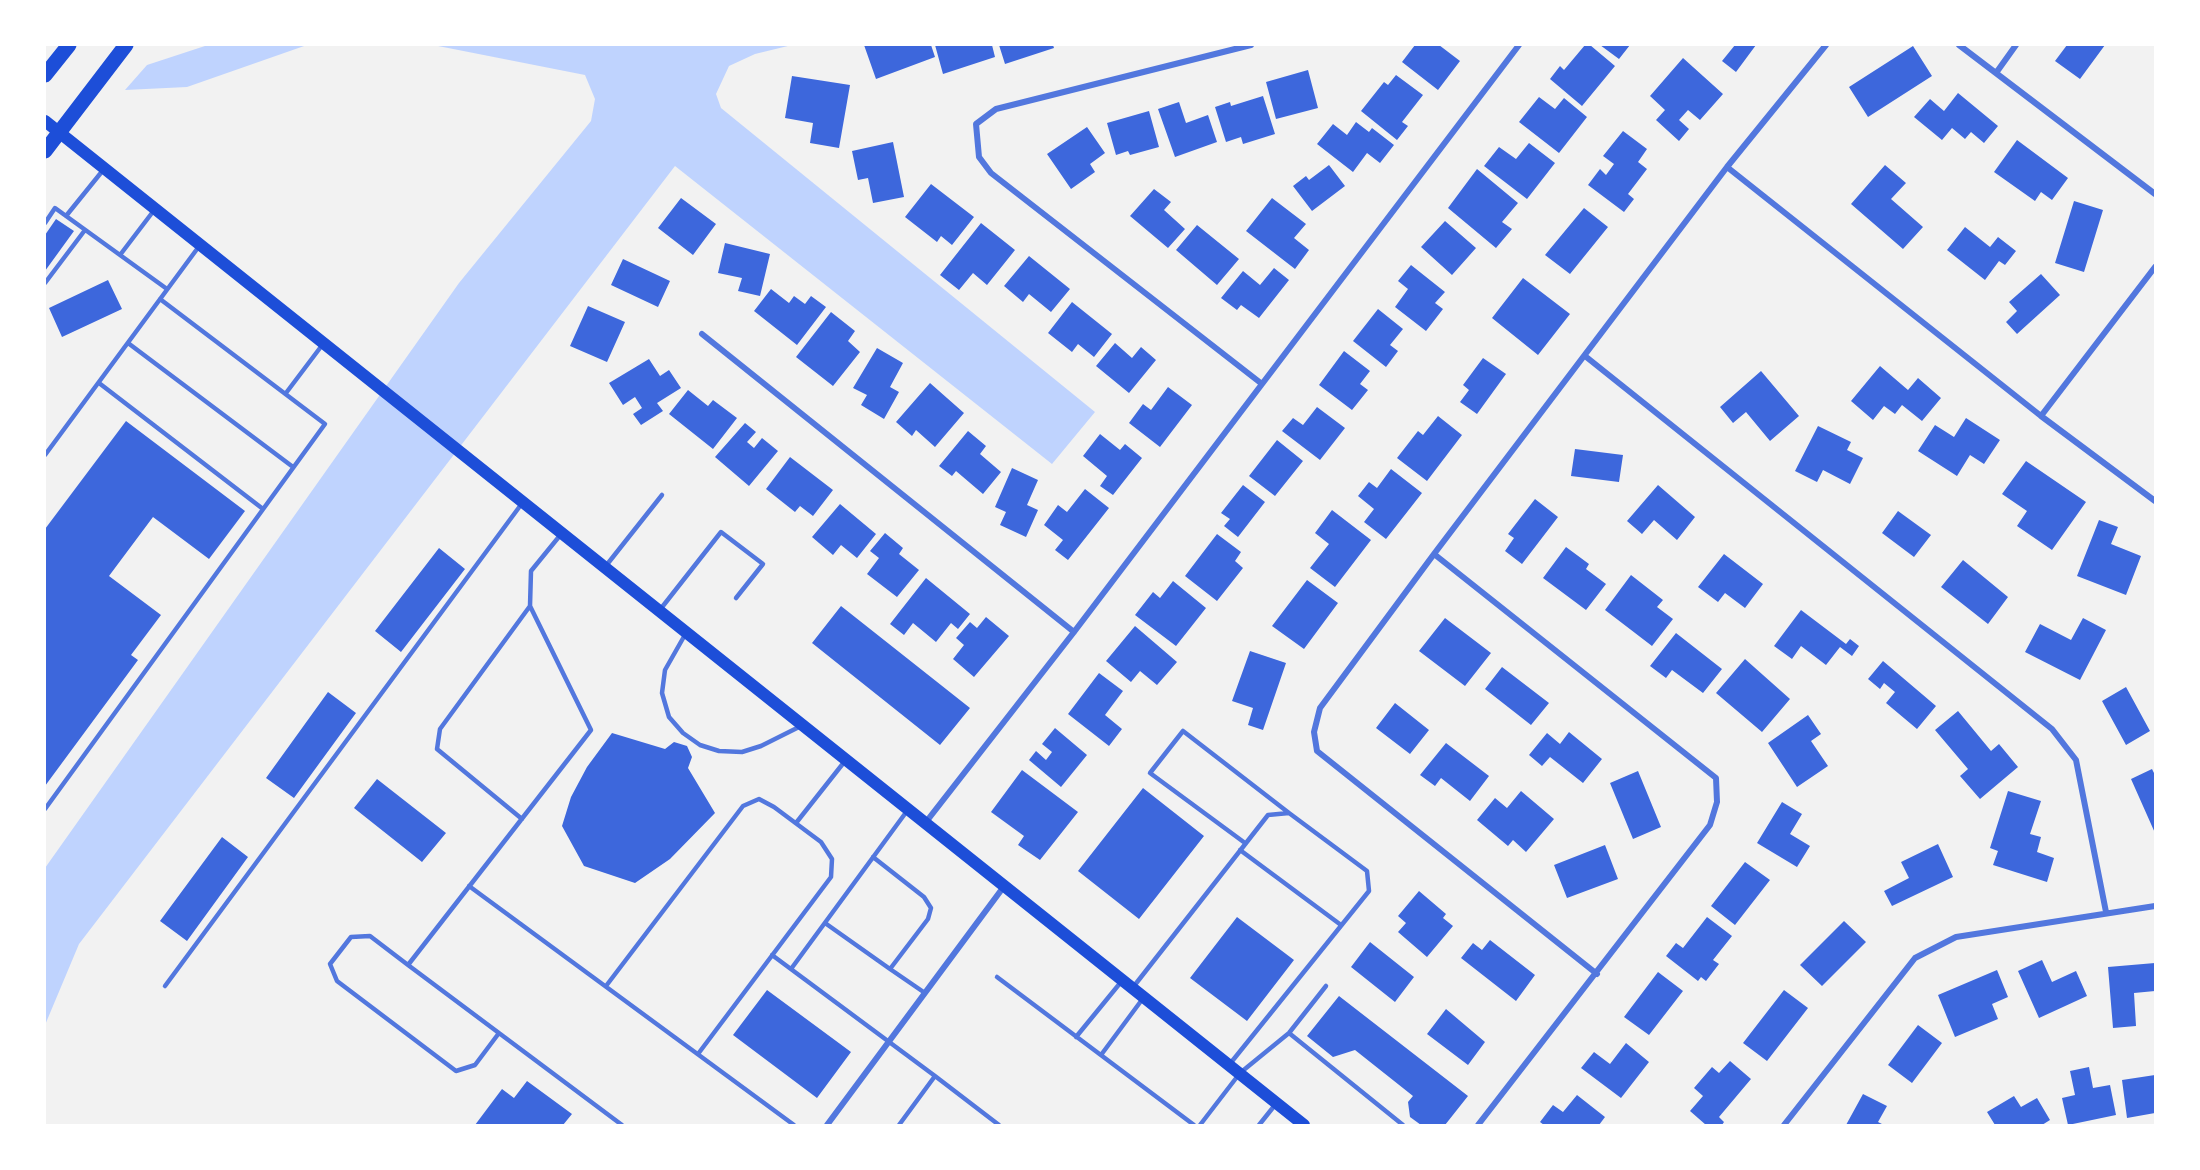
<!DOCTYPE html>
<html>
<head>
<meta charset="utf-8">
<style>
	body { margin:0 }
	#map { position:relative; width:2200px; height:1170px; overflow:hidden; background:#f2f2f2; font-family:"PT Sans Narrow",sans-serif }
	canvas { display:block }
	.frame { position:absolute; inset:0; border:46px solid #fff; pointer-events:none }
</style>
</head>
<body>
<div id="map">
<canvas width="2200" height="1170"></canvas>
<div class="frame"></div>
</div>
<script>
const ctx = document.querySelector('canvas').getContext('2d');
ctx.lineJoin = 'round';
function fillPath(path, color) { ctx.fillStyle = color; ctx.fill(path, 'evenodd'); }
const shape = rows => new Path2D(rows.map(r => 'M' + r).join(''));
function stroke(path, color, width, dash) { ctx.strokeStyle = color; ctx.lineWidth = width; ctx.lineCap = dash ? 'butt' : 'round'; ctx.setLineDash(dash || []); ctx.stroke(path); }
const water = shape([
	[208,45,307,45,187,87,125,90,147,65],
	[433,45,792,45,755,54,729,66,716,94,721,108,1095,412,1052,464,675,166,79,944,45,1025,45,868,459,283,591,121,595,99,585,75]
]);
const building = shape([
	[864,45,931,45,935,57,876,79],
	[935,45,992,45,995,57,943,74],
	[999,45,1053,45,1054,48,1005,64],
	[1415,45,1439,45,1460,61,1438,90,1402,62],
	[1585,45,1590,45,1615,66,1582,106,1550,79,1560,66,1564,70],
	[1600,45,1630,45,1619,59],
	[1735,45,1756,45,1736,72,1722,61],
	[2067,45,2105,45,2080,79,2055,61],
	[1913,46,1932,76,1868,117,1849,87],
	[1683,58,1723,94,1700,120,1688,110,1679,120,1689,129,1679,141,1656,120,1665,110,1650,96],
	[1308,70,1318,108,1276,119,1266,82],
	[1396,75,1423,95,1402,122,1408,126,1397,140,1361,111,1384,82,1388,85],
	[792,76,850,85,839,148,810,143,813,123,785,118],
	[1958,93,1998,126,1984,143,1971,132,1965,139,1952,128,1942,140,1914,117,1930,99,1944,111],
	[1263,96,1275,134,1243,144,1241,137,1226,142,1215,107,1230,102,1231,106],
	[1539,97,1555,109,1564,98,1587,117,1559,153,1519,122],
	[1179,102,1186,123,1208,115,1217,142,1175,157,1158,109],
	[1149,111,1159,147,1130,155,1128,151,1116,155,1107,123],
	[1356,122,1369,132,1372,128,1394,145,1380,163,1367,153,1353,172,1317,144,1333,124,1347,135],
	[1087,127,1105,153,1090,164,1095,172,1071,189,1047,154],
	[1623,131,1647,149,1638,162,1647,169,1628,194,1634,199,1624,212,1588,185,1600,169,1606,175,1614,164,1603,156],
	[2017,140,2068,178,2052,200,2041,192,2035,201,1994,172],
	[893,142,904,197,873,203,868,178,858,180,852,151],
	[1529,143,1555,163,1527,199,1484,166,1499,147,1516,159],
	[1329,165,1345,186,1312,211,1293,186,1306,176,1309,180],
	[1885,165,1906,183,1891,199,1923,227,1903,249,1851,204],
	[1477,169,1518,203,1502,222,1512,229,1496,248,1448,208],
	[931,184,974,217,952,245,941,236,937,242,905,217],
	[1154,189,1171,202,1164,210,1185,229,1168,248,1130,216],
	[681,198,716,224,693,255,658,228],
	[1272,198,1306,224,1294,238,1309,250,1295,269,1246,231],
	[2074,201,2103,210,2084,272,2055,263],
	[1584,208,1608,227,1570,274,1545,255],
	[56,219,74,231,45,271,45,235],
	[1445,221,1476,248,1452,275,1421,247],
	[981,223,1015,250,987,285,973,273,959,290,940,275],
	[1197,225,1239,259,1217,285,1176,250],
	[1965,227,1990,247,1998,237,2016,251,2005,265,1999,261,1985,280,1947,250],
	[725,243,770,254,760,296,738,291,742,278,718,273],
	[1029,256,1070,289,1051,312,1029,294,1023,302,1004,286],
	[623,259,670,281,658,307,611,285],
	[1411,265,1445,292,1435,303,1443,309,1426,331,1395,307,1408,289,1398,281],
	[1274,268,1289,280,1259,318,1241,305,1237,310,1221,298,1243,271,1260,285],
	[2041,274,2060,295,2017,334,2006,322,2017,311,2009,302],
	[1523,278,1570,314,1538,355,1492,318],
	[108,280,122,309,62,337,49,308],
	[771,289,789,303,794,296,805,304,811,296,826,307,797,345,754,311],
	[1072,302,1112,334,1094,357,1078,344,1072,352,1048,333],
	[588,306,625,322,607,362,570,346],
	[1378,309,1403,329,1390,345,1398,351,1386,367,1353,341],
	[831,312,855,331,848,341,860,352,833,386,796,357],
	[1115,343,1132,358,1141,347,1156,360,1129,393,1096,366],
	[877,348,903,363,890,387,899,392,884,419,861,405,867,395,853,388],
	[1344,351,1370,371,1360,384,1368,390,1352,410,1319,385],
	[1483,358,1506,374,1477,414,1460,402,1469,390,1463,385],
	[649,359,660,376,669,370,681,388,657,403,663,411,641,425,633,414,642,408,635,397,623,405,609,383],
	[1880,366,1908,390,1918,378,1941,398,1922,421,1902,405,1895,414,1884,406,1873,420,1851,401],
	[1761,371,1799,416,1770,441,1746,412,1733,423,1720,407],
	[930,383,964,413,935,447,916,430,912,436,896,422],
	[1168,387,1192,405,1160,447,1129,423,1143,404,1151,410],
	[688,390,708,406,713,400,737,418,713,449,669,414],
	[1317,407,1345,428,1320,460,1282,431,1293,418,1303,425],
	[1438,416,1462,435,1427,481,1397,458,1418,431,1423,435],
	[1966,418,2000,440,1984,464,1970,455,1957,476,1918,451,1935,425,1954,437],
	[126,421,245,511,209,559,153,517,109,576,161,615,131,655,138,660,45,786,45,529],
	[745,423,756,432,747,442,754,448,762,438,778,451,749,486,715,457],
	[1818,426,1851,442,1847,450,1863,458,1850,484,1823,470,1817,482,1795,471],
	[968,431,986,446,980,454,1001,472,983,494,956,471,952,476,939,466],
	[1100,434,1120,450,1125,444,1142,458,1113,495,1100,486,1107,476,1083,456],
	[1277,440,1303,461,1275,496,1249,476],
	[1575,449,1623,455,1619,482,1571,476],
	[790,457,833,490,813,516,800,506,795,512,766,489],
	[2026,461,2086,502,2052,550,2017,526,2027,511,2002,494],
	[1012,468,1038,480,1027,505,1038,510,1026,537,1000,525,1006,512,995,507],
	[1391,469,1422,493,1386,539,1364,522,1374,509,1358,496,1369,482,1377,488],
	[1243,485,1265,502,1238,537,1224,526,1230,519,1221,513],
	[1658,485,1695,517,1677,540,1654,520,1642,534,1627,521],
	[1085,489,1109,508,1068,560,1055,550,1063,540,1044,525,1058,505,1067,512],
	[1535,499,1558,517,1522,564,1505,551,1514,538,1508,534],
	[840,504,876,534,857,558,841,545,833,555,812,537],
	[1332,510,1371,540,1335,587,1310,568,1329,544,1315,533],
	[1898,511,1931,535,1914,557,1882,533],
	[2099,520,2118,527,2111,544,2141,556,2126,595,2077,576],
	[885,533,903,548,899,554,919,570,897,597,867,574,879,558,870,551],
	[1217,534,1241,552,1235,561,1243,568,1217,601,1185,576],
	[1566,547,1589,564,1586,569,1606,584,1586,610,1543,578],
	[439,548,465,569,401,652,375,631],
	[1724,554,1763,584,1745,608,1725,593,1718,602,1698,587],
	[1963,560,2008,597,1988,624,1941,587],
	[1631,575,1663,600,1657,607,1673,619,1652,646,1605,610],
	[926,578,970,614,958,629,951,623,936,642,913,623,904,635,890,624],
	[1307,580,1338,603,1304,649,1272,626],
	[1173,581,1206,608,1176,646,1135,615,1153,592,1160,598],
	[841,606,970,708,940,745,812,643],
	[1801,610,1846,644,1850,639,1859,646,1852,656,1840,647,1826,665,1801,646,1792,659,1774,646],
	[986,617,1009,636,974,677,953,659,964,645,956,638,970,622,977,628],
	[1445,618,1491,653,1465,686,1419,651],
	[2083,618,2106,630,2080,680,2025,652,2040,624,2071,640],
	[1135,626,1177,662,1157,685,1140,671,1131,682,1106,661],
	[1676,633,1722,669,1703,693,1672,670,1666,678,1650,666],
	[1250,651,1286,663,1263,730,1248,725,1253,708,1232,701],
	[1745,659,1790,699,1762,732,1716,693],
	[1883,661,1936,706,1917,729,1886,703,1895,692,1884,683,1880,689,1868,679],
	[1502,667,1549,703,1531,725,1485,689],
	[1099,673,1123,691,1105,715,1122,729,1109,746,1068,714],
	[2126,687,2150,731,2126,745,2102,701],
	[328,692,356,713,294,798,266,778],
	[1395,703,1429,730,1410,754,1376,728],
	[1958,711,1991,751,1999,744,2018,767,1980,799,1960,776,1968,769,1935,730],
	[1808,715,1821,734,1811,741,1828,766,1797,787,1768,743],
	[1055,728,1087,755,1061,787,1029,760,1036,751,1046,760,1052,752,1042,744],
	[1569,732,1602,759,1583,783,1550,757,1542,766,1529,755,1547,733,1560,744],
	[612,733,665,749,674,742,687,746,692,757,688,768,715,813,670,859,635,883,584,866,562,826,571,797,587,767],
	[1446,743,1489,776,1470,801,1441,778,1435,786,1420,775],
	[2152,769,2155,775,2155,833,2131,779],
	[1022,770,1078,812,1040,860,1018,845,1024,836,991,812],
	[1638,771,1661,827,1633,839,1610,783],
	[377,779,446,833,422,862,354,808],
	[1143,788,1204,836,1139,919,1078,871],
	[1521,791,1554,819,1526,852,1513,840,1508,846,1477,820,1495,798,1507,808],
	[2008,791,2041,801,2030,834,2041,837,2037,852,2054,858,2047,882,1993,865,1998,851,1990,848],
	[1782,802,1802,814,1790,834,1810,846,1797,867,1757,843],
	[222,837,248,857,187,941,160,921],
	[1938,844,1953,877,1892,906,1884,891,1909,878,1901,862],
	[1605,845,1618,879,1567,898,1554,865],
	[1745,862,1770,880,1735,925,1711,906],
	[1419,891,1446,914,1443,918,1453,926,1427,957,1398,932,1406,923,1398,916],
	[1237,917,1294,960,1247,1021,1190,978],
	[1707,917,1732,936,1713,960,1719,964,1706,981,1701,977,1698,981,1666,956,1676,943,1683,948],
	[1844,921,1866,942,1822,986,1800,965],
	[1490,940,1535,975,1516,1001,1461,958,1473,943,1482,950],
	[1370,942,1414,977,1395,1002,1351,967],
	[2042,960,2052,982,2076,971,2087,996,2039,1018,2018,971],
	[2155,963,2155,991,2134,993,2136,1026,2113,1028,2108,967],
	[1997,970,2008,997,1992,1004,1998,1019,1955,1037,1938,995],
	[1658,972,1683,991,1649,1035,1624,1017],
	[767,990,851,1052,817,1098,733,1035],
	[1784,990,1808,1008,1767,1061,1743,1043],
	[1339,996,1468,1096,1445,1125,1421,1125,1410,1117,1408,1102,1413,1096,1355,1050,1333,1057,1307,1036],
	[1446,1009,1485,1042,1468,1065,1427,1034],
	[1918,1025,1942,1043,1912,1083,1888,1065],
	[1626,1043,1649,1062,1621,1098,1581,1068,1594,1052,1610,1064],
	[1730,1061,1751,1079,1719,1117,1724,1122,1722,1125,1706,1125,1690,1111,1703,1096,1694,1088,1712,1067,1719,1073],
	[2089,1067,2093,1088,2110,1085,2116,1115,2068,1125,2062,1098,2075,1095,2070,1071],
	[2155,1075,2155,1113,2127,1118,2122,1080],
	[527,1081,572,1114,563,1125,475,1125,502,1089,514,1098],
	[1863,1094,1887,1106,1878,1122,1884,1125,1846,1125],
	[1577,1095,1605,1117,1599,1125,1544,1125,1540,1122,1553,1105,1563,1112],
	[2014,1096,2021,1107,2037,1098,2050,1120,2042,1125,1995,1125,1987,1112]
]);
const service = shape([
	[66,216,104,169],
	[45,223,55,208,167,289],
	[120,255,155,209],
	[45,283,85,230],
	[128,343,293,467],
	[99,383,263,509],
	[286,393,323,344],
	[45,455,200,245],
	[605,567,662,495],
	[530,606,591,730,408,965,622,1125],
	[659,611,721,532,763,564,736,598],
	[686,633,665,670,662,693,669,717,683,733,700,745,719,751,742,752,761,746,801,726],
	[45,809,325,424,160,299],
	[522,819,437,749,440,729,530,606,531,571,562,533],
	[796,823,845,761],
	[1245,843,1150,773,1183,731,1289,813],
	[1240,850,1341,925],
	[469,886,794,1125],
	[825,923,890,969,928,919,931,908,924,897,873,857],
	[772,955,935,1076],
	[408,965,370,936,351,937,330,964,337,981,456,1071,475,1065,499,1033],
	[791,969,907,811],
	[890,969,925,993],
	[997,977,1194,1125],
	[165,986,523,502],
	[606,986,743,806,759,799,774,807,821,842,832,859,831,877,698,1054],
	[1134,986,1268,815,1289,813,1367,871,1369,891,1229,1065],
	[1289,1033,1403,1125],
	[1076,1037,1121,982],
	[1101,1055,1144,997],
	[899,1125,935,1076,999,1125],
	[1200,1125,1240,1073,1289,1033,1326,986],
	[1259,1125,1275,1105]
]);
const minor = shape([
	[1251,45,996,109,976,124,979,157,991,173,1262,384],
	[1959,45,2155,194],
	[1996,73,2016,45],
	[1727,167,2041,416,2155,501],
	[702,334,1074,632],
	[1585,356,2052,729,2076,760,2106,912],
	[2041,416,2155,267],
	[1434,554,1716,778,1717,802,1710,825,1478,1125],
	[926,822,1074,632,1519,45],
	[1597,974,1317,751,1314,732,1320,708,1434,554,1727,167,1826,45],
	[827,1125,1005,885],
	[1784,1125,1915,958,1956,937,2155,906]
]);
const secondary = shape([
	[45,121,1304,1125]
]);
const primary = shape([
	[45,75,69,45],
	[45,151,126,45]
]);
fillPath(water, '#bfd3fe');
fillPath(building, '#3d67dc');
stroke(service, '#5277de', 4.5);
stroke(minor, '#5277de', 6);
stroke(secondary, '#1d4ed8', 12);
stroke(primary, '#1d4ed8', 15);
</script>
</body>
</html>
